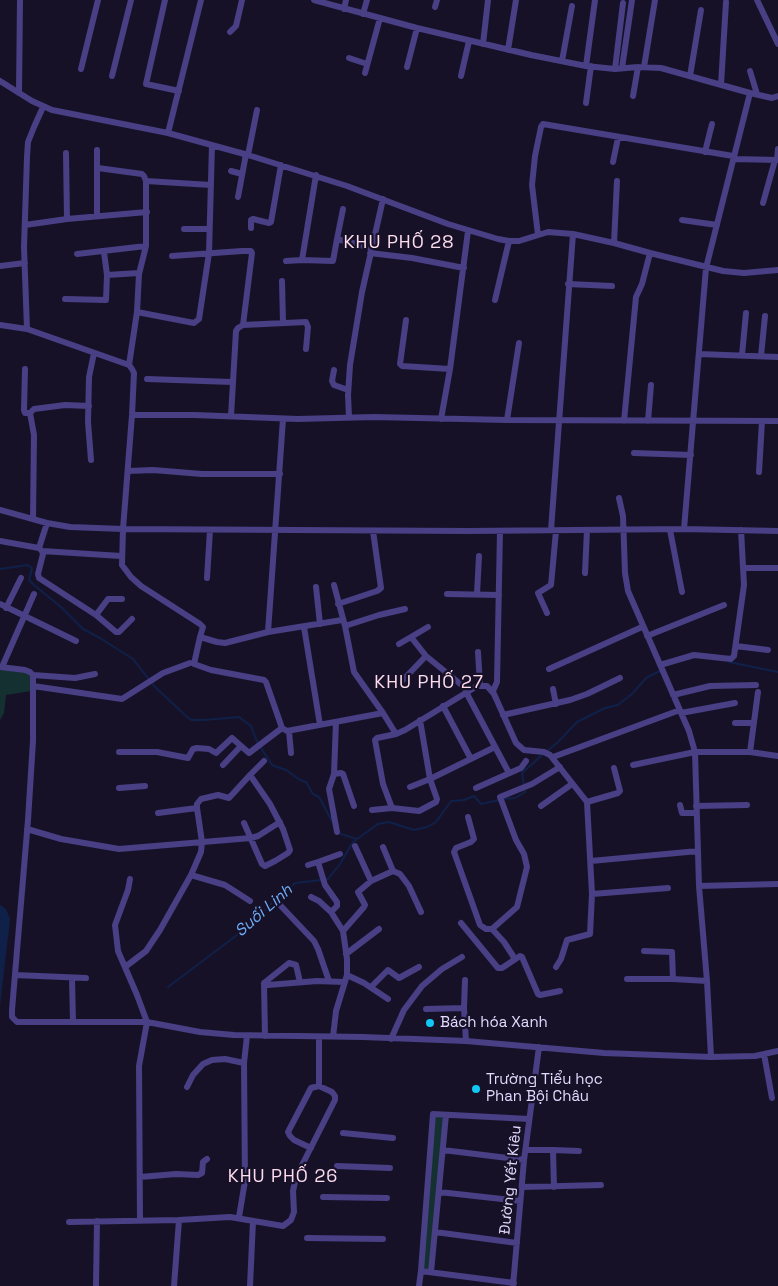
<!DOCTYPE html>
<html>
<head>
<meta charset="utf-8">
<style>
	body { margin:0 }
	canvas { display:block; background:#171128 }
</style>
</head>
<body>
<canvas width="778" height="1286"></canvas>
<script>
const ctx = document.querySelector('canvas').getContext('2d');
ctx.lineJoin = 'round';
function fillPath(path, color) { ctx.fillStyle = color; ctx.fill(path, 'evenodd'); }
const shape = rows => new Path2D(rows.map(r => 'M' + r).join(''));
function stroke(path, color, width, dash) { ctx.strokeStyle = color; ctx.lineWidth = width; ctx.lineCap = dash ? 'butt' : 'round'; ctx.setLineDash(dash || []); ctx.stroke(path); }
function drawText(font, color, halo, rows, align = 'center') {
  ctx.font = font + ' "Space Grotesk",sans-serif'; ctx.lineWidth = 4.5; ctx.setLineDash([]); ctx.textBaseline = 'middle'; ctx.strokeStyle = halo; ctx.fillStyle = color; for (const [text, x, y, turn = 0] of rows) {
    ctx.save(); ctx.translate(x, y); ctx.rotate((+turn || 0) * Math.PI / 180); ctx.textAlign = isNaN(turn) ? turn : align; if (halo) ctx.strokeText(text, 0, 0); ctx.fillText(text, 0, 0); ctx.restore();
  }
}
const green = shape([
	[0,669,31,674,31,691,6,695,4,713,0,720],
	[435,1116,444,1117,429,1270,423,1270]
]);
const water = shape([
	[0,905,6,909,10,919,0,1005]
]);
const stream = shape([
	[0,569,28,565,32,568,29,580,34,585,61,607,83,629,100,638,133,659,154,686,186,716,191,720,204,720,239,717,251,726,258,744],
	[729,662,778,672],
	[261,748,272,765,286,770,300,780,306,782,313,794,319,797,332,821],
	[546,752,558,742,577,722,605,708,618,705,633,693,646,678,660,671],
	[503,799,515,798,525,792,522,773,542,755],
	[338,833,357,839],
	[326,879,328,879,340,864,353,842,378,824,389,822,414,830,427,827,436,822,451,801,464,800,474,796,481,804,499,800],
	[168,987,249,926,273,902,295,883,321,880]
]);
const minor = shape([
	[165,0,146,84,179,91],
	[314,0,417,28,531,55,586,66,615,69,638,67,661,68,750,93,772,98,778,96],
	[757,0,778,44],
	[435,7,437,0],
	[344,9,346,0],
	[363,14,367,0],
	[230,32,236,26,242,0],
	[483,44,488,0],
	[508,50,516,0],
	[349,58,367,64],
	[562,61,572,6],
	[586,66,595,0],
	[407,67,417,28],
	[644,67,655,0],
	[622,68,632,0],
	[81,69,98,0],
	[615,69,623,3],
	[750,71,757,94],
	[365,73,380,18],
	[112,76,131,0],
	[461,76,469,41],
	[690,76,701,10],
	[0,81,32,101,52,110,168,133,248,155,347,186,448,224,498,239,509,241,519,241,548,232,573,234,614,243,650,253,723,271,744,273,778,270],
	[721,85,726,2],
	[19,93,20,0],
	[633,96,638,67],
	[586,103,591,66],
	[168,133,201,0],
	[97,150,97,216],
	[705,152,712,124],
	[66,153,67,219],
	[248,155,257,110],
	[733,159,778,160],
	[777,160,778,149],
	[613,162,618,138],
	[98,168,142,174,144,176,146,181,146,246,139,274,137,312,129,365],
	[231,171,242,174],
	[146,181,211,185],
	[238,197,246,154],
	[763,203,775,160],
	[682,220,717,225],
	[25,225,67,219,147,212],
	[251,228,251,220,253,219,269,223,271,222,281,165],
	[184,229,209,229],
	[538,235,532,185,535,156,541,127,543,124,733,156],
	[337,239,343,209],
	[614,243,617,181],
	[104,252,107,275,139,273],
	[370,253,412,258,464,268],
	[77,254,146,246],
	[172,256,242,251,251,251,252,253,243,325,238,328,236,331,231,416],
	[302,260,316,175],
	[286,261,302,260,333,261,337,239,372,248],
	[0,266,25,263],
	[282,281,283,323],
	[568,284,612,286],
	[65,299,106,300,107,275],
	[495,300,509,241],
	[137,312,194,323,199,319,209,253,212,145],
	[406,320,400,364,402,366,450,369],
	[0,325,27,329,129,365,132,369,134,373,132,415,123,529,122,565,131,577,141,586,200,624,203,627,200,637,217,642,225,643,268,632,342,620],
	[243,325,306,322,308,327,306,349],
	[27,329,24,247,27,157,28,142,34,127,43,107],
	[699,354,778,357],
	[742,355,746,313],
	[761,356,765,316],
	[25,369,24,410,25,413,30,413],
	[334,370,332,381,334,385,348,390],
	[147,379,232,382],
	[132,415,195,415,298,419,374,417,507,420,778,421],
	[349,417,348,395,350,365,362,292,383,199],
	[441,419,450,369,468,231],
	[507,420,519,343],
	[624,421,636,297,642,284,650,253],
	[648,421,651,385],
	[634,453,691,455],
	[91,460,88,422,89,377,94,353],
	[128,471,153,470,202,474,280,474],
	[759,472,762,421],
	[0,510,47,523,70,527,123,529,468,531,684,529,778,531],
	[33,519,34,435,30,413,34,409,65,405,89,406],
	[684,529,706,268,750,93],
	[551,530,573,234],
	[670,530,682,592],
	[0,541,39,548,47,523],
	[39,548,42,551,43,554,38,574,39,578,96,615],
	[42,551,121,556],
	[744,568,778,568],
	[585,573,587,530],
	[207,578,210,530],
	[334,585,345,626,354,672,383,713,396,734,405,730,469,691,477,686,487,686,494,694,516,743,524,750,544,752,550,755,587,802,592,894,590,934,567,940,561,959,556,967],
	[316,587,320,624],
	[447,594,499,595],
	[477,594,479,556],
	[122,599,108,599,96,615,116,632,119,632,132,619],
	[0,604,76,641],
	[338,604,377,591,381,588,373,531],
	[6,608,21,578],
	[547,613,538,593,551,585,556,531],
	[345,626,379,615,405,609],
	[304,627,320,725],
	[268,632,283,419],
	[647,636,724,605],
	[200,637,194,664,211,670,264,680,266,682,282,728,287,731,383,713],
	[411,637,428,627],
	[399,644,411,637,426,656],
	[736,646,768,650],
	[478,652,480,686],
	[660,665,694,655,731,659,734,656,744,585,741,530],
	[0,667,25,670,30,672,33,675,33,741,28,820,12,1010,12,1017,17,1022,147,1022,200,1032,234,1035,363,1037,466,1041,604,1053,711,1057,707,981,699,886,695,752,689,731,628,591,625,573,623,516,619,498],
	[2,667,34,594],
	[549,669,642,627],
	[33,675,75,678,95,674],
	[401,682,426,656,469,691],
	[33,686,122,699,163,673,190,663],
	[553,689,556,704],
	[493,691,497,682,500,531],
	[466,692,509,773],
	[673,695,710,686,756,685],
	[443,706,471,759],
	[681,713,735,703],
	[503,715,570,700,587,694,620,678],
	[336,722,334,774,341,773,343,774,354,806],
	[735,723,754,723],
	[289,731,291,753],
	[119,752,157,752,188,758,193,749,197,748,209,749,216,753,232,738,249,753,282,728],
	[750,752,758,692],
	[553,757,680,710],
	[223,765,241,746],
	[633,765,695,752,750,752,778,756],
	[334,774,329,789,337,832],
	[250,775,264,761],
	[410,787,430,779,495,747],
	[119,788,145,786],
	[476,788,521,768,526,761],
	[587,802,618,793,620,791,614,768],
	[680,805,682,813,696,813],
	[541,806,572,784],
	[696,806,747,805],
	[197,808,197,804,201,799,218,795,229,798,250,775,270,804,283,829,290,850,288,853,275,861,265,866,262,864,244,823],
	[392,808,383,784,375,740,377,738,396,734],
	[372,810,392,808,419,811,436,802,437,799,430,779,420,720],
	[468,817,474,839,471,842,456,848,454,852,480,925,486,929,492,929,504,942,515,959],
	[27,829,61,839,119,849,251,838,258,836,280,822],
	[355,846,371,881,393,871,400,874,409,886,421,912],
	[383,847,393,871],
	[591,861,698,851],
	[308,865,318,862],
	[191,875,225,885,250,901],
	[130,879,128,890,115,925,118,951,137,995,147,1022,139,1066,140,1220],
	[699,886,778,884],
	[592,894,668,888],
	[311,897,319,901,331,912],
	[280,905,314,941,318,949,329,981],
	[461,923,498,968,502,968,520,956,522,957,538,994,540,995,560,991],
	[492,929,517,907,527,867,524,854,516,840,500,797,532,784,560,767],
	[343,931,364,907,365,905,358,892,371,881],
	[644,951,672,952,673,979,707,981],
	[346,954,379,929],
	[125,967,146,951,160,930,191,875,201,852,202,842,197,808,158,813],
	[15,975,86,978],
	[347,975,364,983,388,999],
	[72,978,73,1022],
	[627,979,673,979],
	[264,983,268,985,317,981,344,982],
	[371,987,388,970,399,978,419,967],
	[464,1008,465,980],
	[426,1009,464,1008,466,1041],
	[265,1036,264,983,289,963,296,965,300,982],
	[333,1037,336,1011,347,975,347,959,343,931,331,912,337,906,337,902,325,885,318,862,340,854],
	[391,1039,404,1010,422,986,442,969,462,957],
	[764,1054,772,1098],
	[711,1057,755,1056,778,1051],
	[187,1087,193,1075,203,1064,212,1060,225,1059,244,1063],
	[343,1133,393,1138],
	[311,1148,294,1140,290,1136,288,1132,311,1088,319,1086],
	[443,1150,524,1160],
	[526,1150,553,1150,554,1187],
	[553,1150,579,1151],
	[337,1166,390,1168],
	[140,1177,176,1174,198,1175,202,1173,203,1162,207,1159],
	[522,1187,601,1185],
	[439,1192,520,1201],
	[323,1197,387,1198],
	[239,1217,245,1181,244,1063,247,1036],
	[69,1222,179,1220,230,1217,283,1226,291,1220,294,1212,293,1191,296,1177,335,1100,335,1096,332,1092,319,1086,319,1037],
	[435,1232,517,1243],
	[307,1238,383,1239],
	[431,1272,446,1115],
	[514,1283,421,1271,433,1114,529,1119],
	[96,1286,97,1221],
	[174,1286,179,1220],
	[250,1286,253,1221],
	[419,1286,421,1271],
	[513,1286,524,1160,539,1047]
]);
const markers = [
	[430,1023,5,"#10c8f3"],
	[476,1089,5,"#10c8f3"]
];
const poiNames = [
	["Bách hóa Xanh",440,1023],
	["Trường Tiểu học",486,1080],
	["Phan Bội Châu",486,1097]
];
const streetNames = [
	["Đường Yết Kiêu",511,1180,-84]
];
const waterNames = [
	["Suối Linh",264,911,-41]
];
const quarterNames = [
	["KHU PHỐ 28",399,243],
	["KHU PHỐ 27",429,683],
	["KHU PHỐ 26",283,1177]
];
fillPath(green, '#153031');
fillPath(water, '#0f2049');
stroke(stream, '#0f2049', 2);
stroke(minor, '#483f84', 6);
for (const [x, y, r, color] of markers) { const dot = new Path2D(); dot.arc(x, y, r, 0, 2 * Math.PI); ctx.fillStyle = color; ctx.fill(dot); stroke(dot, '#171128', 2); }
drawText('15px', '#e1dafd', '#171128', poiNames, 'left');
drawText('15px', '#e1dafd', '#171128', streetNames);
drawText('italic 16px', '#6dacf8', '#171128', waterNames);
ctx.letterSpacing = '1px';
drawText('18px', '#fddcee', '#171128', quarterNames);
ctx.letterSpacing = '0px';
</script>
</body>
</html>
